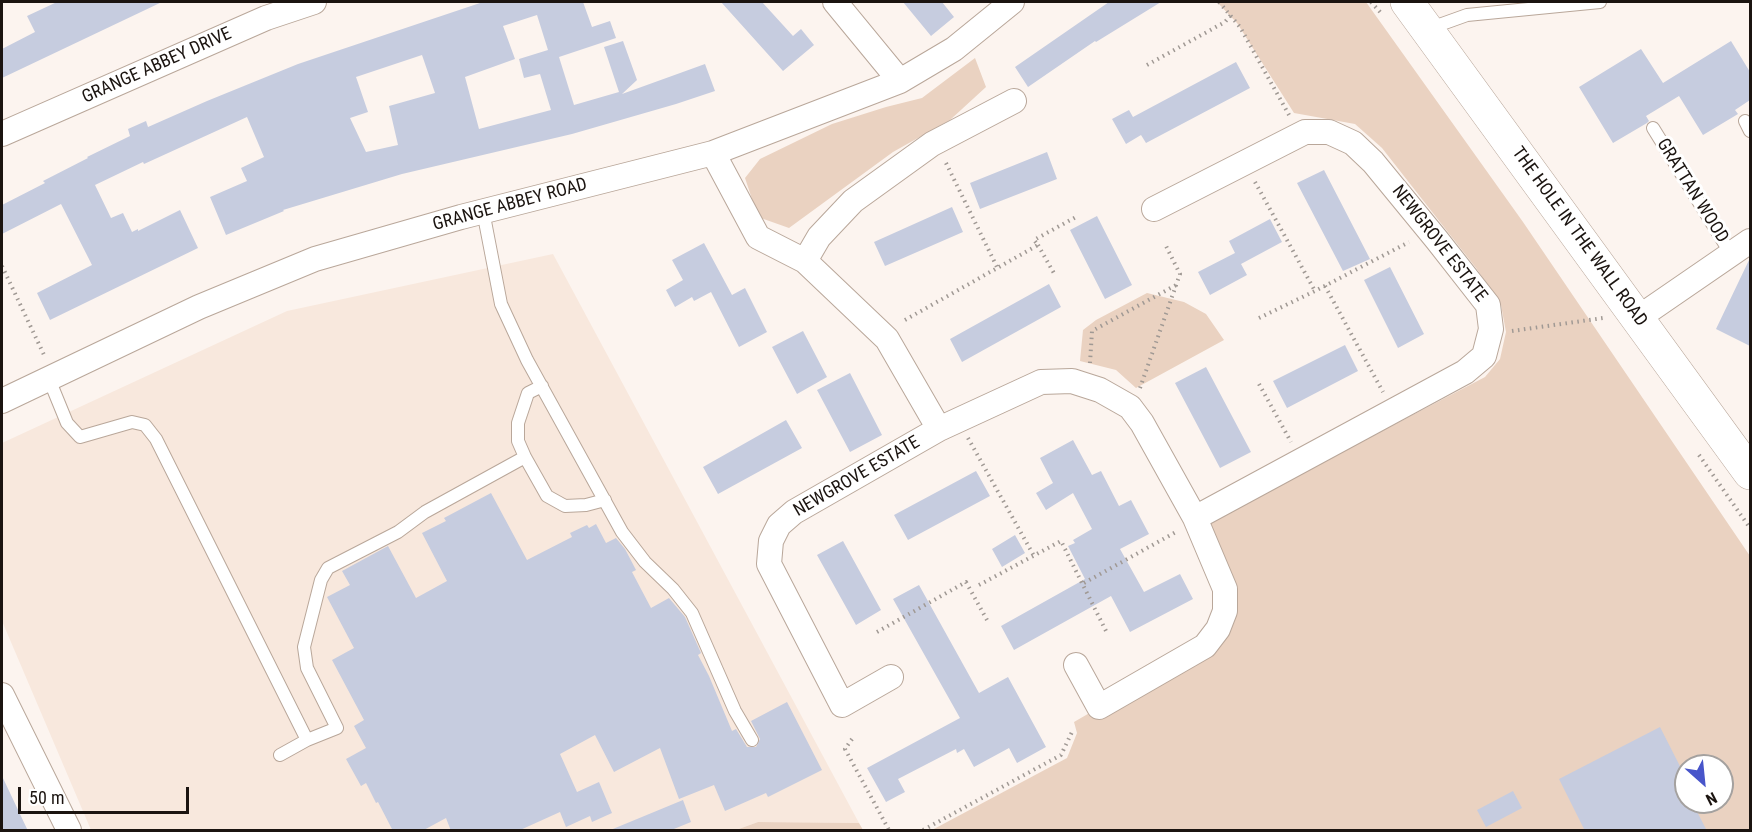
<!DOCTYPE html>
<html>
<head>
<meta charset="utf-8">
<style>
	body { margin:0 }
	#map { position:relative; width:1752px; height:832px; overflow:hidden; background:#fcf4ef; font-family:"Roboto Condensed",sans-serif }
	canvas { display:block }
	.frame { position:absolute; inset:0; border:3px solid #1b1410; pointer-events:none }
	.north { position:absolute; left:1674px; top:754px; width:60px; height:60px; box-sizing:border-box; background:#fff; border:2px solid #a4a19f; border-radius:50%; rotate:153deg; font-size:16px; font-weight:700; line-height:24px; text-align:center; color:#1b1410 }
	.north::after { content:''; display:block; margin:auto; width:21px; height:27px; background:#4855ca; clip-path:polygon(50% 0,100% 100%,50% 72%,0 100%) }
	.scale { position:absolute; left:18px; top:787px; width:171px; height:27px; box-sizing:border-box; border:3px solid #1b1410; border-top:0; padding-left:8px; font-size:18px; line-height:21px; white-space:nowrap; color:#1b1410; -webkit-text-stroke:4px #fff; paint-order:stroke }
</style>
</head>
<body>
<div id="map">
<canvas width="1752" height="832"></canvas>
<div class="frame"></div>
<div class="north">N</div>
<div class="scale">50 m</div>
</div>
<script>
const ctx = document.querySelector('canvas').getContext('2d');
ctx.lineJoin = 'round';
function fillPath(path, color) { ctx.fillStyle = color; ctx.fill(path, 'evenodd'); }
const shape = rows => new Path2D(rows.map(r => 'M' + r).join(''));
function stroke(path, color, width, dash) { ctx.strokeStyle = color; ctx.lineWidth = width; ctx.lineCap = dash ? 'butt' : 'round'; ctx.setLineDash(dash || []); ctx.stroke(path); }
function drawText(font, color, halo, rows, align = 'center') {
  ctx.font = font + ' "Roboto Condensed",sans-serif'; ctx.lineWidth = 6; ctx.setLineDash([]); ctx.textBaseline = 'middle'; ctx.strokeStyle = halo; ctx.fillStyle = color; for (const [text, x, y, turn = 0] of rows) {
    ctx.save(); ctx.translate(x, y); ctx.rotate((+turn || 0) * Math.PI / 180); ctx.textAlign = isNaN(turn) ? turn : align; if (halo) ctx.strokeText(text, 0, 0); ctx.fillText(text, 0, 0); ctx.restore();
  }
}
const built = shape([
	[553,254,859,823,758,822,736,830,91,830,2,621,2,443,287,311]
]);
const green = shape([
	[1217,2,1366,2,1523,222,1750,556,1750,830,932,830,1067,758,1077,733,1074,722,1198,650,1231,585,1207,523,1485,377,1500,359,1506,332,1501,305,1476,268,1382,148,1355,124,1294,113,1237,23],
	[1686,766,1722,766,1722,802,1686,802],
	[975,58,986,87,950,120,893,152,789,228,758,217,745,178,760,159,832,124,886,107,922,98],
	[1147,293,1184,302,1206,314,1224,340,1136,388,1116,370,1080,361,1083,330,1096,320],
	[758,822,859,823,863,830,736,830]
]);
const building = shape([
	[57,2,162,2,2,78,2,49,35,32,27,16],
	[483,2,583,2,592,27,610,21,616,38,559,57,574,105,619,92,604,47,623,41,637,80,622,94,705,64,715,91,676,104,572,134,402,174,283,210,284,211,226,235,210,197,247,181,241,168,264,157,247,117,144,164,143,162,95,185,111,218,123,213,132,232,138,229,138,231,180,210,198,248,50,320,37,293,92,265,61,204,2,234,2,205,45,183,43,181,88,158,87,157,130,136,128,129,146,121,148,127,207,101,298,64],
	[537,15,548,50,519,59,524,78,540,74,551,110,479,129,465,77,515,59,503,26],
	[422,55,435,93,389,106,398,145,366,152,350,118,368,112,356,77],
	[721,2,762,2,793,36,801,29,814,45,783,71],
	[903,2,942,2,954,17,931,36],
	[1109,2,1161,2,1096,42,1095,41,1028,87,1015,67],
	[1731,41,1750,72,1750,100,1735,110,1738,114,1703,135,1679,96,1646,116,1649,121,1647,123,1613,143,1579,87,1641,49,1663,83],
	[1236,62,1250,88,1146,143,1141,135,1126,144,1112,119,1129,110,1133,117],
	[1047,152,1057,179,980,209,970,183],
	[1324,170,1370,259,1343,271,1297,183],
	[952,207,963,232,885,266,874,242],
	[1097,216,1132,285,1105,299,1070,230],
	[1270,219,1282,242,1241,264,1247,275,1210,295,1198,272,1235,253,1229,241],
	[704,243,732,295,745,288,767,332,739,347,711,292,694,301,692,297,675,307,666,290,683,280,672,260],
	[1750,258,1750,346,1716,329],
	[1390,267,1424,334,1398,348,1364,280],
	[1049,284,1061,307,962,362,950,339],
	[803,331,827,377,797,394,772,347],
	[1345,345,1358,371,1287,408,1273,381],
	[1206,367,1251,452,1220,468,1175,383],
	[850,373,882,435,850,452,817,390],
	[786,420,802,448,718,494,703,467],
	[1073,440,1092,475,1101,471,1119,506,1131,500,1149,534,1120,549,1144,592,1180,574,1193,599,1130,632,1111,596,1014,650,1001,626,1085,579,1068,546,1075,543,1073,540,1092,529,1073,493,1046,510,1036,493,1053,483,1040,458],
	[976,471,990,496,908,540,894,515],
	[491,493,527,560,572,537,570,533,587,525,589,528,596,524,606,543,616,538,625,549,636,570,632,572,651,608,669,598,685,617,701,653,698,655,709,676,732,731,736,729,747,747,756,747,760,739,751,721,787,702,822,770,768,797,766,793,725,811,714,785,679,799,660,748,614,772,595,735,560,754,577,792,599,782,612,813,592,822,590,816,566,827,560,812,518,831,451,831,446,818,422,831,393,831,378,802,376,803,366,783,361,786,346,759,366,748,354,726,364,720,332,660,354,648,327,597,350,585,342,571,388,546,416,598,447,581,422,533,446,521,444,518],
	[1015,535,1025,553,1002,567,992,549],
	[843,541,881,610,856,625,817,555],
	[919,585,979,693,1008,677,1046,747,1017,763,1009,748,974,767,964,749,957,753,956,749,898,779,905,792,886,802,867,768,960,718,893,599],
	[1660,727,1686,778,1686,802,1692,802,1707,831,1585,831,1559,779],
	[2,776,28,831,2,831],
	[1513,791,1522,808,1486,827,1477,810],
	[683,800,691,822,669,831,608,831]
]);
const path = shape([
	[1219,2,1240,27,1289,115],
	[1371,2,1381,13],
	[1147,65,1225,22,1231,15],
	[946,163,997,267],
	[1255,182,1315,291],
	[1038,245,1055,275],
	[2,266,45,357],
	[1325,286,1383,392],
	[1259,318,1315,291,1409,242],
	[905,320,1038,245,1034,240,1076,217],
	[1512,331,1603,318],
	[1090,363,1092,331,1178,284],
	[1259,384,1291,442],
	[1140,388,1180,274,1166,246],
	[968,438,1034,556],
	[1699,455,1750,528],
	[1084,583,1176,532],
	[979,585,1061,541,1107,633],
	[877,632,966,582,987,620],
	[852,739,845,749,889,830],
	[923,830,1061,755,1072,732]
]);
const lane = shape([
	[1428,29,1467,15,1600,2],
	[1745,121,1750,131],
	[1653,128,1731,254],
	[483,211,501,304,527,360,622,532,645,562,673,589,692,613,735,711,752,740],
	[49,379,67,423,80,437,132,422,145,425,156,439,307,740,280,755],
	[542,386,528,393,518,423,518,441,525,457,547,496,565,506,586,505,605,500],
	[307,740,337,728,307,668,304,647,321,580,328,568,398,532,425,512,525,457]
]);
const street = shape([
	[835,2,900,81],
	[2,134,266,18,314,2],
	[713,153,758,237,805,261,887,339,939,429],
	[1154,209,1305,132,1329,132,1353,143,1373,162,1437,240,1488,305,1491,329,1484,356,1465,372,1195,518],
	[805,261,819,237,853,201,932,144,1014,101],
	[1638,318,1750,241],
	[2,401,199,307,315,259,461,217,713,153,900,81,954,49,1012,2],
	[891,677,842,705,769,564,771,541,779,525,794,512,939,429,1041,382,1072,381,1100,390,1130,407,1142,423,1195,518,1225,589,1225,611,1218,629,1205,646,1099,707,1076,665],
	[2,695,69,830]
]);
const secondary = shape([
	[1407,2,1750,473]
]);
const streetNames = [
	["GRANGE ABBEY DRIVE",157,66,-24],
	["GRATTAN WOOD",1692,191,58],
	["GRANGE ABBEY ROAD",510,205,-15],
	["THE HOLE IN THE WALL ROAD",1579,237,54],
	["NEWGROVE ESTATE",1439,244,52],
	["NEWGROVE ESTATE",857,477,-30]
];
fillPath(built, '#f8e8dd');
fillPath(green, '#ead2c1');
fillPath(building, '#c6ccdf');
stroke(lane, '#b9a79a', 14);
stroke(street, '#b9a79a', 26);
stroke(secondary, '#b9a79a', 34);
stroke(path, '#a09994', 4, [1.5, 4.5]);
stroke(lane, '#fff', 12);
stroke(street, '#fff', 24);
stroke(secondary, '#fff', 33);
drawText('18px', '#1b1410', '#fff', streetNames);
</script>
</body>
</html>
